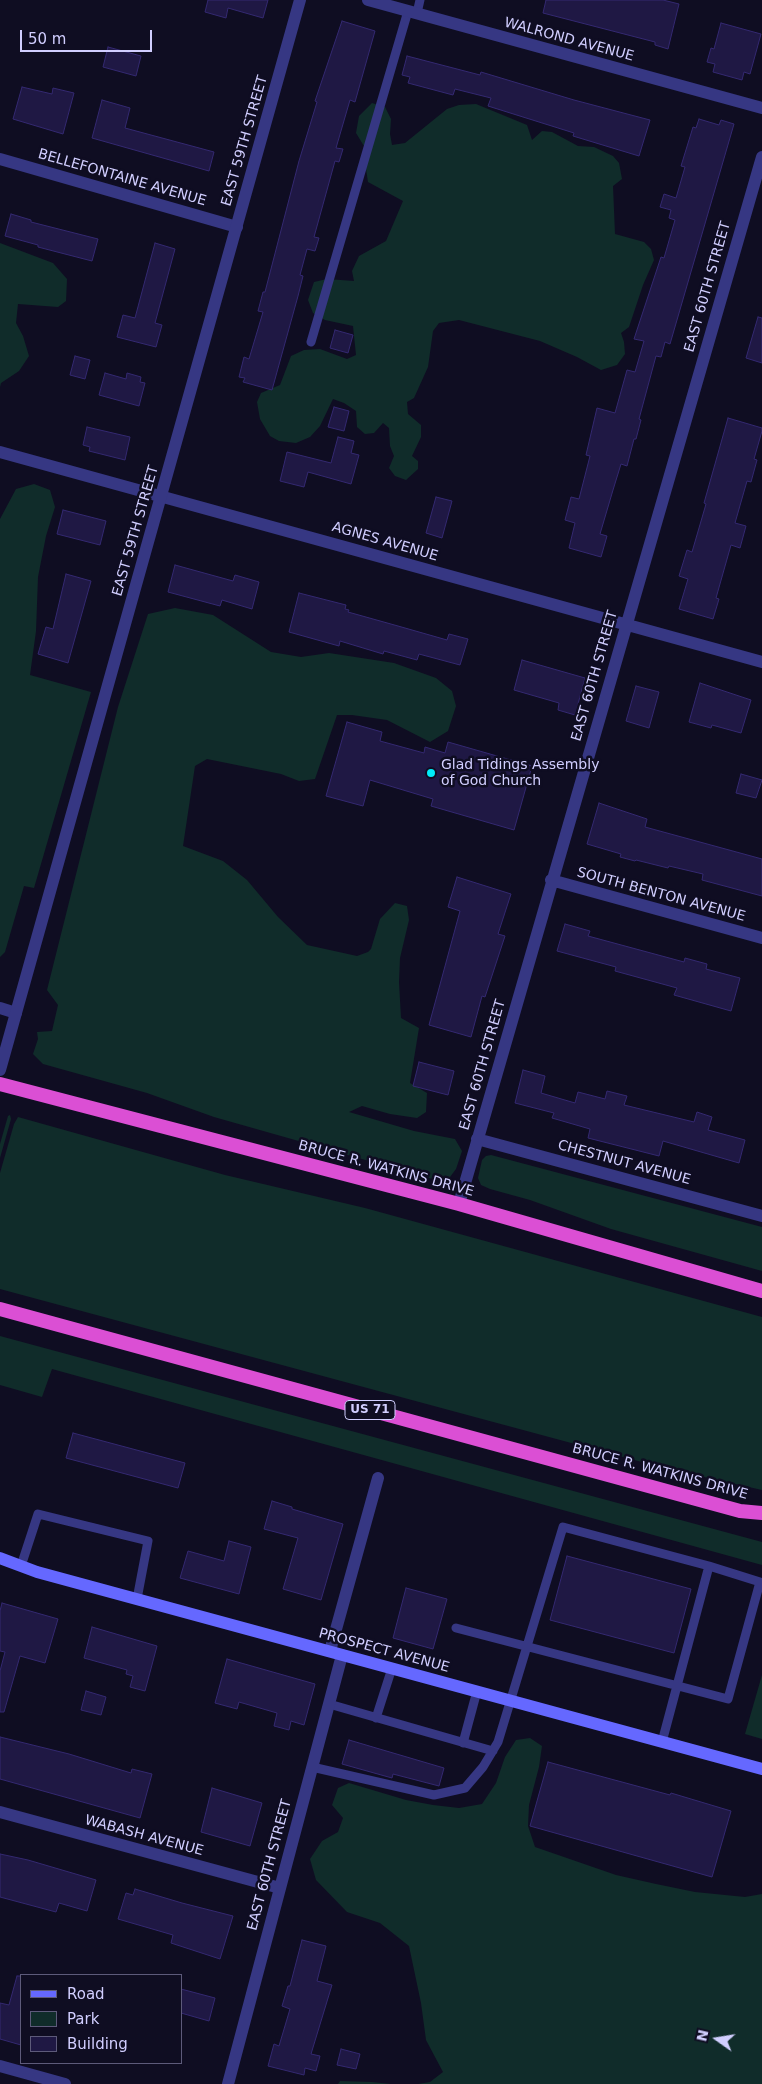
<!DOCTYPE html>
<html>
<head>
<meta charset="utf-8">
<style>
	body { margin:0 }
	#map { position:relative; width:762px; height:2084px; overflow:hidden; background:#0f0d22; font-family:"DejaVu Sans",sans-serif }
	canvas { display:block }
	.legend { position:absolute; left:20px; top:1974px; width:162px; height:90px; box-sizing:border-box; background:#0f0d22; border:1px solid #5d5a7a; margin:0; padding:6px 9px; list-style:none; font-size:15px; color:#d1ceff }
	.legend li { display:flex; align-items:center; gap:10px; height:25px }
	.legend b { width:25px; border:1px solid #5d5a7a }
	.north { position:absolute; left:692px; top:2014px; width:50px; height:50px; -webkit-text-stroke:4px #0f0d22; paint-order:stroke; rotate:283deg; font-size:14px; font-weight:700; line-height:20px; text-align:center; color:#d1ceff }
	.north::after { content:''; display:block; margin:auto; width:18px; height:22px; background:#d1ceff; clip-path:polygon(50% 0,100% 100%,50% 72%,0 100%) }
	.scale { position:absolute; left:20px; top:30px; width:132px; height:22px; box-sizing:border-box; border:2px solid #d1ceff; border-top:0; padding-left:6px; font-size:15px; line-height:18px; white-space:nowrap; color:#d1ceff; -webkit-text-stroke:4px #0f0d22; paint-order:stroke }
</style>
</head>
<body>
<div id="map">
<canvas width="762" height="2084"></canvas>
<ul class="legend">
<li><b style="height:6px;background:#6568ff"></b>Road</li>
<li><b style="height:14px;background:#102c2a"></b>Park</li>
<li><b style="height:14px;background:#1f1844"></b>Building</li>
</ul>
<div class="north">N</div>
<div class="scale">50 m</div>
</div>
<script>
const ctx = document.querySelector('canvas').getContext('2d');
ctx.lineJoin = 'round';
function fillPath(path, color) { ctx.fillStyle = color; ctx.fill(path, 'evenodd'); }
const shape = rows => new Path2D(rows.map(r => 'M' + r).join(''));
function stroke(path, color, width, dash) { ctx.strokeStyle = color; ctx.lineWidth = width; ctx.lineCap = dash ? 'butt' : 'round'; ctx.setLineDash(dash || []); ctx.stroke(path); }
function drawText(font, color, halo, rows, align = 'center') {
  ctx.font = font + ' "DejaVu Sans",sans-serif'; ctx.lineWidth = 5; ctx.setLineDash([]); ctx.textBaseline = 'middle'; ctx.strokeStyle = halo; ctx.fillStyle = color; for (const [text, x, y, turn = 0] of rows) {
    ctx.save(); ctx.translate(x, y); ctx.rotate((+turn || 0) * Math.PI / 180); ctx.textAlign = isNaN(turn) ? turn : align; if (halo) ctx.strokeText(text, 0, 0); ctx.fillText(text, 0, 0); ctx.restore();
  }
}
const green = shape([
	[372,103,385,107,391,119,390,134,392,145,405,143,447,109,459,105,476,104,527,125,532,140,542,131,552,132,578,146,594,147,613,156,619,163,622,179,613,186,615,234,644,242,651,249,654,260,643,285,629,327,621,333,624,342,625,354,617,365,601,370,577,357,540,341,459,320,439,323,433,331,428,367,414,398,407,402,408,414,421,425,421,437,412,456,418,461,418,469,406,480,395,476,389,468,394,456,390,446,389,428,383,423,374,433,365,434,357,427,356,411,344,403,333,399,320,426,310,437,296,443,279,441,270,436,260,419,257,402,261,393,280,385,291,356,304,350,320,349,347,359,356,355,353,326,325,320,313,313,308,300,314,282,327,279,354,281,352,271,359,256,386,241,403,201,368,182,366,169,367,151,356,133,359,116],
	[0,243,53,263,67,279,66,301,58,307,18,304,16,323,23,336,29,356,19,371,1,383,0,387],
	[34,484,50,490,55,507,46,536,38,577,36,631,30,675,91,692,34,888,24,886,5,952,0,957,0,519,16,489],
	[175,608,213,615,271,652,301,657,329,653,394,663,436,678,452,691,456,706,448,731,430,742,387,720,352,715,337,715,315,779,299,781,281,774,207,759,195,766,183,846,223,861,247,880,278,917,307,945,357,956,368,952,371,949,380,919,395,903,407,906,409,920,400,958,399,982,401,1018,419,1028,410,1083,427,1093,426,1112,417,1118,390,1114,362,1106,349,1112,414,1131,455,1139,462,1151,456,1169,450,1177,436,1180,214,1117,147,1093,43,1064,33,1054,38,1039,37,1032,52,1031,58,1005,47,990,118,707,148,614],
	[10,1115,11,1119,0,1158,0,1144,8,1116],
	[18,1117,225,1175,365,1208,762,1317,762,1490,664,1468,0,1289,0,1173,14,1124],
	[491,1155,762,1227,762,1271,611,1229,530,1200,490,1189,481,1185,478,1178,482,1160,486,1156],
	[0,1336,762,1542,762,1565,52,1369,42,1397,0,1385],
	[762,1675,762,1739,745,1734],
	[530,1738,542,1746,539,1767,529,1805,528,1826,535,1847,616,1875,656,1884,695,1892,745,1897,762,1894,762,2084,418,2084,430,2082,443,2072,426,2040,421,2003,409,1946,380,1923,347,1912,316,1880,310,1859,322,1841,338,1832,343,1818,332,1805,338,1788,349,1783,406,1800,433,1805,459,1808,482,1804,496,1783,505,1757,516,1740],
	[340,2081,372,2082,391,2084,338,2084]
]);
const building = shape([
	[208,0,268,0,263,18,228,8,226,18,205,12,208,0],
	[546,0,663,0,679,4,668,49,655,45,655,42,543,13,546,0],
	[342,21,375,31,355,102,350,100,336,148,343,149,339,162,335,161,314,237,319,238,315,251,307,249,300,275,303,276,298,296,272,390,243,382,245,378,239,377,244,357,249,359,263,312,258,311,263,292,265,292,299,161,317,102,315,101,342,21],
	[721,23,761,34,750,74,744,72,742,80,713,72,715,64,707,62,711,48,714,49,721,23],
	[108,47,141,56,136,76,103,67,108,47],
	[407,56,480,75,481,72,574,100,650,120,639,156,573,136,574,133,488,106,491,98,455,89,453,95,408,83,410,77,402,75,407,56],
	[22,87,52,94,53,88,74,93,63,134,13,119,22,87],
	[102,100,130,108,125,128,214,152,209,171,92,138,102,100],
	[699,119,719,125,721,120,734,124,670,344,665,342,661,357,656,356,639,419,641,420,636,439,634,439,627,466,621,464,613,490,600,534,607,536,601,557,569,548,575,523,565,520,571,497,579,499,590,456,586,455,597,408,615,413,627,370,635,372,644,341,634,339,661,257,664,258,675,220,669,218,671,210,660,207,664,194,676,198,685,167,681,166,693,127,696,128,699,119],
	[11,214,31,220,31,222,98,239,92,261,38,247,38,245,5,236,11,214],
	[155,243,175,249,155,323,162,325,156,347,117,337,123,315,135,318,155,243],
	[758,317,762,318,762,363,746,358,758,317],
	[335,330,353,335,348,353,330,348,335,330],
	[75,356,90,360,85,379,70,375,75,356],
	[105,373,126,379,127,373,141,377,140,382,145,383,139,406,99,395,105,373],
	[334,407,349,411,344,431,328,427,334,407],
	[728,418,762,428,762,431,754,459,757,460,751,482,747,481,735,523,746,526,740,548,731,545,716,598,719,599,713,619,679,609,688,579,679,576,687,550,692,552,706,504,704,503,728,418],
	[87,427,130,437,125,460,89,451,90,447,83,445,87,427],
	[338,437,354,441,351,453,359,455,351,484,308,472,304,487,280,481,287,452,331,463,338,437],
	[436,497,452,501,442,538,426,533,436,497],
	[63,510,106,521,100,545,57,534,63,510],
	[175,565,233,581,235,575,259,582,252,609,222,600,220,606,168,592,175,565],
	[66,574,91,581,68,663,38,654,46,627,53,629,66,574],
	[299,593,346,605,345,609,349,610,348,612,398,626,447,640,449,634,468,639,460,665,419,654,417,660,384,651,383,654,340,641,339,646,289,632,299,593],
	[522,660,585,678,575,715,558,710,559,703,514,690,522,660],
	[700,683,751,700,741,733,712,725,711,728,689,722,700,683],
	[636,686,659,692,649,728,626,721,636,686],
	[347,722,382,732,380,741,424,753,425,747,445,753,448,742,532,766,514,830,431,806,433,799,370,780,363,806,326,796,347,722],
	[741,774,762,780,756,798,736,793,741,774],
	[599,803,647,819,645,827,762,859,762,896,702,880,703,874,669,866,668,868,636,860,635,861,620,857,621,854,587,844,599,803],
	[457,877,511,894,498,934,505,936,485,997,482,996,471,1037,429,1025,460,911,448,907,457,877],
	[565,924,590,931,588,936,684,962,685,958,707,964,706,969,740,978,731,1011,674,995,677,988,615,971,616,967,557,951,565,924],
	[419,1062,454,1071,448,1095,413,1086,419,1062],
	[523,1070,545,1076,541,1093,575,1103,578,1092,605,1099,607,1091,627,1096,624,1105,694,1122,697,1112,712,1117,708,1130,745,1140,739,1163,663,1141,659,1156,588,1138,590,1129,552,1118,554,1113,515,1103,523,1070],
	[73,1433,185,1463,178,1488,66,1458,73,1433],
	[272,1501,292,1507,292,1509,343,1524,321,1600,283,1589,298,1538,264,1529,272,1501],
	[229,1541,251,1547,239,1594,180,1578,188,1551,224,1561,229,1541],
	[567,1556,691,1589,674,1653,550,1620,567,1556],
	[406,1588,447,1599,433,1649,393,1638,406,1588],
	[2,1603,58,1619,45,1663,20,1656,4,1712,0,1712,0,1671,5,1652,0,1651,0,1611,2,1603],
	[92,1627,157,1646,145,1691,130,1687,133,1676,126,1674,127,1670,84,1658,92,1627],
	[227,1659,315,1684,304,1725,291,1721,289,1730,274,1726,277,1713,239,1702,237,1709,215,1703,227,1659],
	[86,1691,106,1697,101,1715,81,1710,86,1691],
	[0,1737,69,1754,131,1773,132,1769,152,1774,140,1818,0,1779,0,1737],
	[349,1740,444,1768,439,1786,393,1774,392,1778,342,1764,349,1740],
	[548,1762,670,1795,671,1793,731,1811,712,1877,530,1826,548,1762],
	[212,1788,262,1803,250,1846,201,1832,212,1788],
	[0,1854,28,1860,96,1880,87,1911,59,1903,56,1912,0,1897,0,1854],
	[135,1889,182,1903,233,1916,220,1959,171,1943,173,1935,118,1919,126,1893,133,1895,135,1889],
	[302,1940,326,1946,317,1981,332,1985,311,2054,320,2056,316,2071,305,2068,304,2075,268,2066,274,2044,279,2046,290,2009,282,2006,288,1986,290,1986,302,1940],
	[17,1976,21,1976,21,2045,0,2039,0,2003,9,2005,17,1976],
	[181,1989,215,1998,209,2021,181,2013,181,1989],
	[341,2049,360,2054,356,2069,337,2065,341,2049]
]);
const service = shape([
	[417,13,420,0],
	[311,342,408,11],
	[21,1566,38,1514,148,1541,137,1599],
	[456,1628,728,1699,760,1582,709,1566],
	[329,1704,493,1751],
	[376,1718,392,1668],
	[463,1743,477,1691],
	[312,1767,434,1795,465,1788,483,1767,498,1742,563,1527,709,1566,662,1742]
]);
const minor = shape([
	[368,0,762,108],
	[0,159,237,227],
	[0,452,762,662],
	[551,880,762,938],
	[0,1008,16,1013],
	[477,1139,762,1216],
	[459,1204,762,157],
	[330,1651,378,1478],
	[0,1812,280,1888],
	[0,2066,65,2084],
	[228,2084,342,1655]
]);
const tertiary = shape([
	[0,1070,300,0]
]);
const secondary = shape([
	[0,1558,37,1572,762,1769]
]);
const trunk = shape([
	[0,1084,459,1204,762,1291],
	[0,1309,740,1511,762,1513]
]);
const markers = [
	[431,773,5,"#00ecf9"]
];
const shields = [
	[370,1410,50]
];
const shieldNames = [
	["US 71",370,1410]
];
const streetNames = [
	["WALROND AVENUE",569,40,15],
	["EAST 59TH STREET",245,141,-74],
	["BELLEFONTAINE AVENUE",122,178,16],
	["EAST 60TH STREET",708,287,-74],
	["EAST 59TH STREET",136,531,-74],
	["AGNES AVENUE",385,542,16],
	["EAST 60TH STREET",595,676,-74],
	["SOUTH BENTON AVENUE",661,895,15],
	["EAST 60TH STREET",483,1065,-74],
	["CHESTNUT AVENUE",624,1163,15],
	["BRUCE R. WATKINS DRIVE",386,1169,15],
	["BRUCE R. WATKINS DRIVE",660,1472,15],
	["PROSPECT AVENUE",384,1651,15],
	["WABASH AVENUE",144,1836,15],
	["EAST 60TH STREET",270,1865,-75]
];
const poiNames = [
	["Glad Tidings Assembly",441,765],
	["of God Church",441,781]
];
fillPath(green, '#102c2a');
fillPath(building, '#1f1844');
stroke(building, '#342971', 1);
stroke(service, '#363783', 9);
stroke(minor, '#363783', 12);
stroke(tertiary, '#363783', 12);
stroke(secondary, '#6568ff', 12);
stroke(trunk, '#db4fd4', 14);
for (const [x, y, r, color] of markers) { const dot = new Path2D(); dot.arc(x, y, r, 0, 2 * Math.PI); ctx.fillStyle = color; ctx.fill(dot); stroke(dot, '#0f0d22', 2); }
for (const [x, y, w] of shields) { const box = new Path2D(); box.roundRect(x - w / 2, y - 9.5, w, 19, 4); ctx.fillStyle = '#0f0d22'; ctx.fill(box); stroke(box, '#d1ceff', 1); }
drawText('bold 12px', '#d1ceff', null, shieldNames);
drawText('14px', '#d1ceff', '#0f0d22', streetNames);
drawText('14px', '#d1ceff', '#0f0d22', poiNames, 'left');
</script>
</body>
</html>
